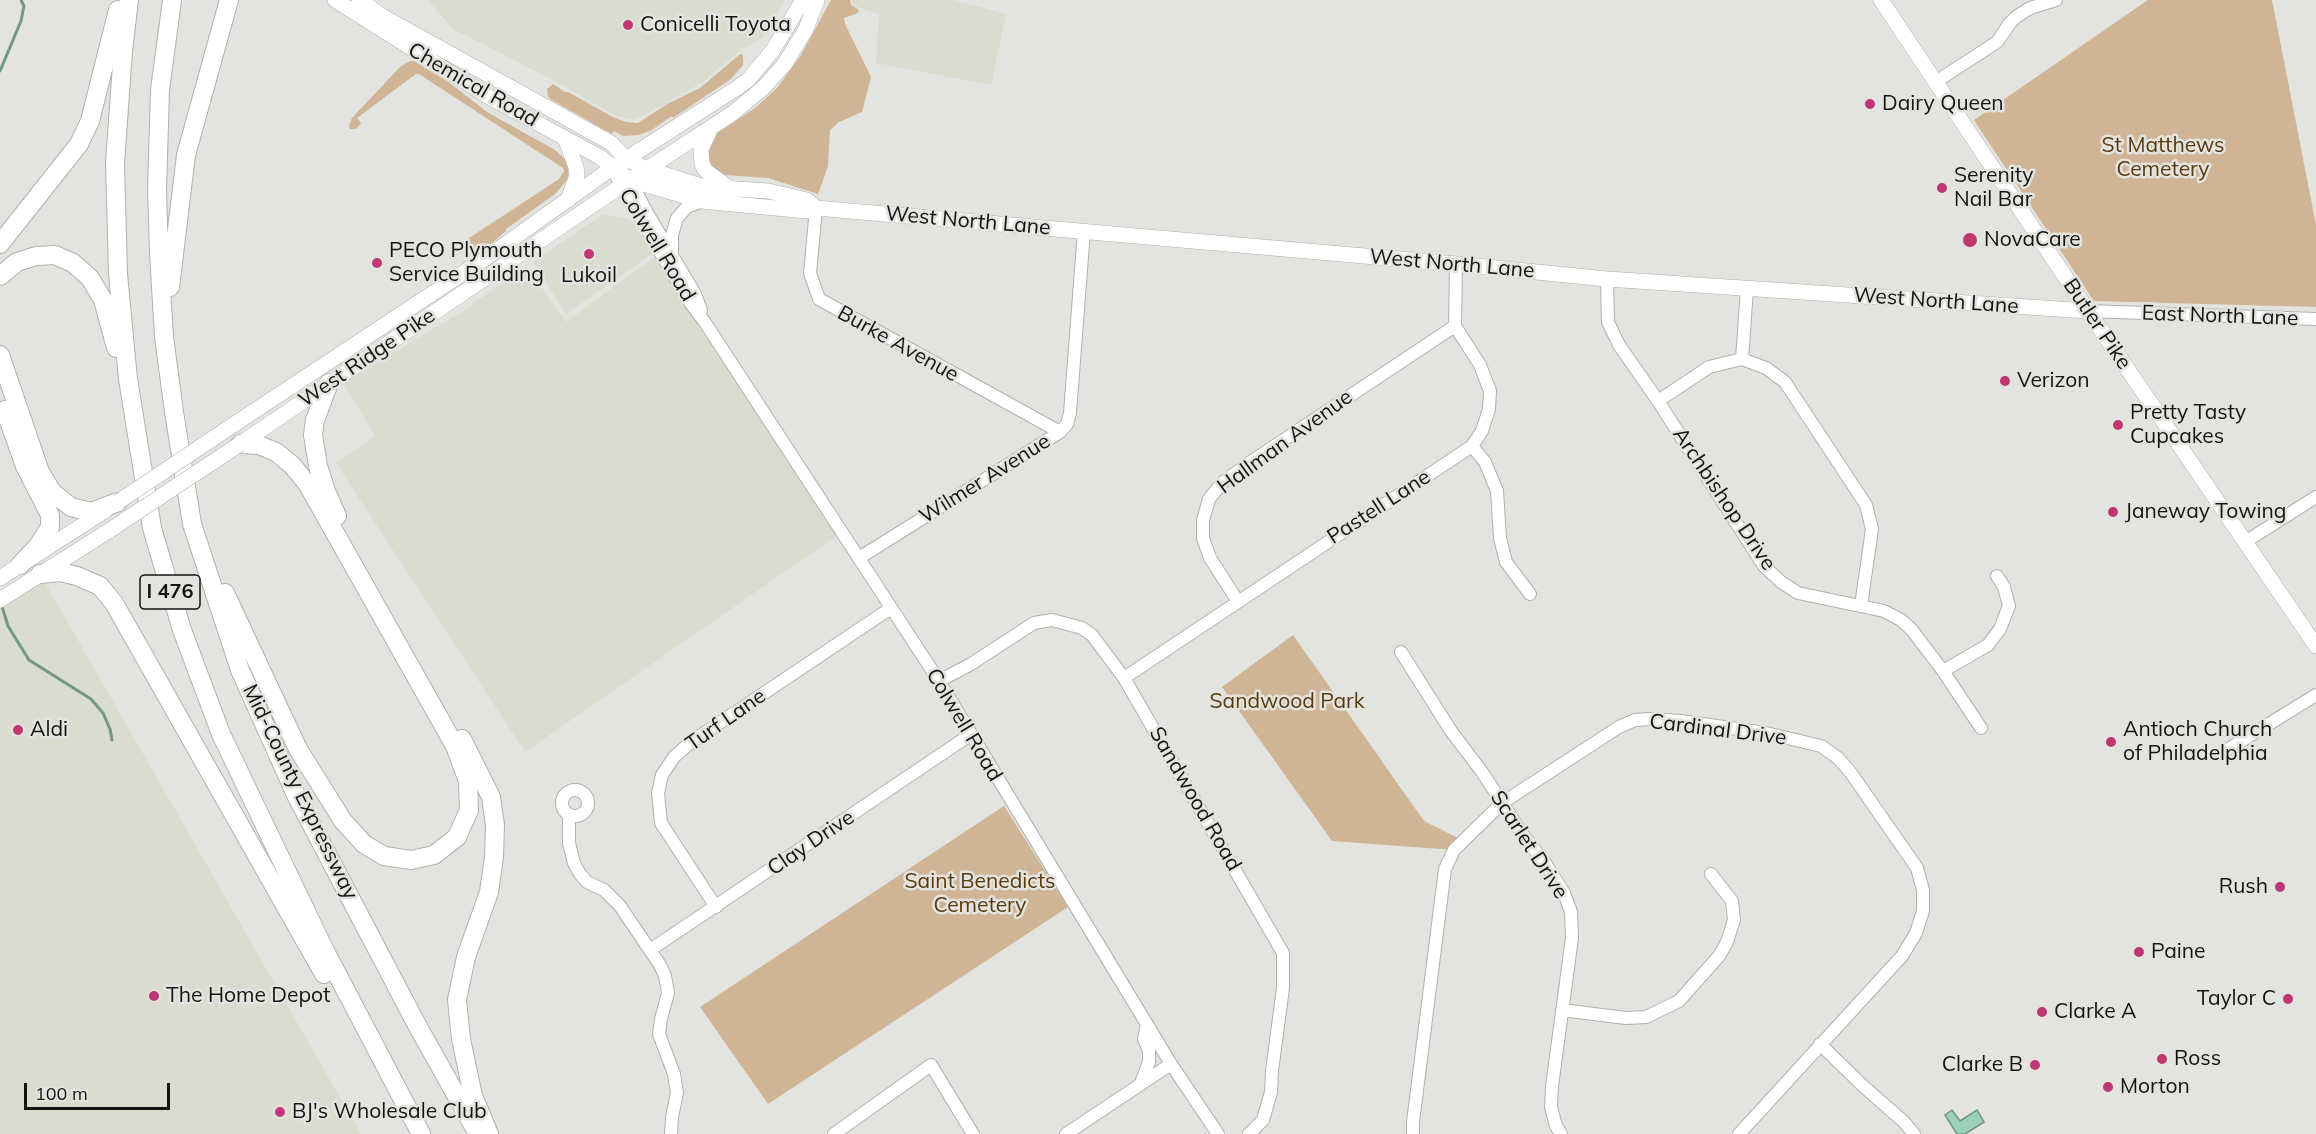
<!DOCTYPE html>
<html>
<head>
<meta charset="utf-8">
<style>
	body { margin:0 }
	#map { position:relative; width:2316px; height:1134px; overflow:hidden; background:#e3e4df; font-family:Mulish,sans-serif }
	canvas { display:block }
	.scale { position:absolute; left:24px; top:1083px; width:146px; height:27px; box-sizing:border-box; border:3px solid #131311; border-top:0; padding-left:8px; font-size:18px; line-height:21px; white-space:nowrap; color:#131311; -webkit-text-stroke:4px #e3e4df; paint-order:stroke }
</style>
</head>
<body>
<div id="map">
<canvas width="2316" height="1134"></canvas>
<div class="scale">100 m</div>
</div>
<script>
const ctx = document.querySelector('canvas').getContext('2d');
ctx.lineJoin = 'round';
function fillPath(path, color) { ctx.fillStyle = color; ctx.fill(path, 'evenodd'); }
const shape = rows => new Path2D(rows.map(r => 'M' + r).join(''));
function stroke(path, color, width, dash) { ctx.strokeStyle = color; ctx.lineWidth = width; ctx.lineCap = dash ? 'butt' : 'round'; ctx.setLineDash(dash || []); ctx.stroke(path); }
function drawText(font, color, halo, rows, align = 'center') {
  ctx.font = font + ' Mulish,sans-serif'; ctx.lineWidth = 5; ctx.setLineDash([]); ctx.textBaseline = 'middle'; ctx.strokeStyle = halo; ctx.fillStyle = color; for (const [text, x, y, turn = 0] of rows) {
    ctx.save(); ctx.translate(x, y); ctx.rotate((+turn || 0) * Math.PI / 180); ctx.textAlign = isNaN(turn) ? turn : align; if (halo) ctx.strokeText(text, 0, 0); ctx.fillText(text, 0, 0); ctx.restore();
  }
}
const built = shape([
	[428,0,785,0,762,38,740,51,703,82,635,120,616,116,557,82,453,29],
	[853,0,953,0,1006,14,991,85,876,63,879,14,852,5],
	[603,214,630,219,653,253,566,314,533,262],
	[660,253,842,532,525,752,336,463,375,436,343,383,460,313,526,266,566,322],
	[40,574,361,1134,0,1134,0,600]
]);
const green = shape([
	[831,0,850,0,851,5,859,10,858,13,844,18,845,24,871,77,862,112,839,122,830,130,828,166,818,194,768,178,724,175,716,171,710,166,706,154,716,134,755,108,777,88,801,55],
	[2148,0,2272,0,2316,225,2316,307,2094,301,1974,120],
	[743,54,743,65,731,79,673,118,672,116,650,131,638,135,623,136,614,131,612,134,550,99,548,96,547,89,553,84,565,92,568,92,613,117,626,122,638,123,667,104,700,88,739,55],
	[410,61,414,61,450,83,487,112,555,150,569,163,568,179,555,194,506,229,506,231,486,248,474,251,460,244,559,179,564,171,563,168,419,74,416,74,357,118,361,123,359,126,355,129,350,129,349,125,352,118,400,67],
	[1293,635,1424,821,1462,840,1454,850,1332,841,1222,687],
	[1004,806,1068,907,768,1104,700,1007]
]);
const water = shape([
	[1952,1110,1960,1121,1977,1110,1984,1122,1965,1134,1957,1134,1945,1115,1952,1110]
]);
const stream = shape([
	[0,71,21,21,24,6,21,0],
	[1,603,8,626,29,660,91,699,103,713,110,729,112,740]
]);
const minor = shape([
	[1937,81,1997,42,2010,23,2016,17,2030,8,2056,0],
	[617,178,687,298,706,324,939,681,1171,1064,1218,1134],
	[630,180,646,211,695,294,701,310],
	[816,208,810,273,819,299,1060,432],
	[672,251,672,235,677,218,687,207,702,201],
	[1607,279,1608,322,1619,345,1658,401,1764,566,1781,582,1798,593,1884,611,1901,620,1912,630,1943,671,1981,728],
	[2088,311,2316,319],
	[1742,359,1747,289],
	[1658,401,1709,367,1742,359,1766,368,1785,382,1866,505,1872,529,1861,606],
	[1472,446,1485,462,1497,491,1500,538,1506,562,1530,594],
	[2245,542,2316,497],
	[859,558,1060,432,1067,424,1070,413,1084,231],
	[1237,600,1210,558,1203,538,1203,520,1209,499,1222,483,1249,463,1455,326],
	[1401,652,1451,731,1482,772,1523,835,1545,863,1564,893,1571,912,1572,938,1552,1086,1551,1107,1556,1126,1561,1134],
	[1943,671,1988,645,2000,629,2009,606,2004,587,1997,576],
	[1124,678,1472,446,1482,431,1489,409,1490,391,1480,365,1455,326,1456,264],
	[939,681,971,664,1034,623,1052,620,1082,628,1092,635,1124,678,1283,953,1283,988,1272,1071,1271,1092,1263,1120,1249,1134],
	[2230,748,2316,695],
	'562 803a13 13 0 1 1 26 0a13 13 0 1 1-26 0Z',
	[569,815,569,843,574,863,580,874,587,882,604,890,620,906,660,965,665,976,668,993,661,1019,659,1034,674,1074,677,1093,672,1117,671,1134],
	[716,907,661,823,658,793,662,775,674,757,691,742,891,608],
	[650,950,970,735],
	[1562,1010,1626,1018,1646,1017,1679,1001,1719,956,1727,942,1734,920,1732,901,1711,874],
	[1820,1044,1862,1085,1904,1122,1914,1134],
	[1141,1083,1149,1062,1149,1051,1144,1039,1147,1024],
	[834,1134,931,1065,973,1134],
	[1066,1134,1171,1064],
	[1413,1134,1413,1122,1445,869,1454,850,1502,803,1619,727,1635,720,1651,719,1681,721,1766,733,1821,746,1838,758,1851,773,1917,868,1923,890,1923,911,1916,933,1902,956,1739,1134]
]);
const major = shape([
	[335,0,489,97,600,157,630,180,702,201,807,211,816,208,1456,264,1607,279,2088,311],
	[359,0,382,16,611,143,626,159,647,169,704,187,768,191,807,200,816,208],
	[1881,0,2088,311,2316,646],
	[710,130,701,149,702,164,706,171,729,188],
	[565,138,576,167,577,175,568,200],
	[233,425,486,258,612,168,737,88,748,80,773,50,803,0],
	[240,444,621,186,733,113,763,88,784,65,806,29,817,0],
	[0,578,106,510],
	[0,600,110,530]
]);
const highway = shape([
	[129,0,123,51,115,163,118,274,128,379,152,528,182,630,221,734,325,951,421,1134],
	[172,0,160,90,157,191,159,253,164,337,174,412,192,524,240,670,296,795,417,1025,478,1134],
	[0,244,79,144,90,121,118,10],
	[0,276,17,262,36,256,55,255,73,263,90,278,103,300,116,348],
	[170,287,186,155,229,0],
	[0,355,40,472,52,492,71,507,91,512,118,502],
	[329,383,315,420,313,435,318,466,326,491,337,516],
	[5,410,25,466,50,515,50,527,38,546,20,565],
	[40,574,60,572,77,576,100,586,114,603,324,974],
	[225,593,298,749,343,821,364,844,384,856,411,860,434,855,457,837,469,810,468,781,455,746,308,485,293,466,276,452,259,445,240,444],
	[462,739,491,797,495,825,494,857,489,892,466,957,457,1000,461,1039,473,1096,489,1134]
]);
const majorBridge = shape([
	[118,502,233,425],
	[110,530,240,444]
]);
const markers = [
	[628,25,6,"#bf3673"],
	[1870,104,6,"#bf3673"],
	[1942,188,6,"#bf3673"],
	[1970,240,8,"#bf3673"],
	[589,254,6,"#bf3673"],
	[377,263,6,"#bf3673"],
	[2005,381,6,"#bf3673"],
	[2118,425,6,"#bf3673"],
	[2113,512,6,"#bf3673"],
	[18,730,6,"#bf3673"],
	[2111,742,6,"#bf3673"],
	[2280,887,6,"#bf3673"],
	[2139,952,6,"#bf3673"],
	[154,996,6,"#bf3673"],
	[2288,999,6,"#bf3673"],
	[2042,1012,6,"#bf3673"],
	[2162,1059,6,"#bf3673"],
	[2035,1065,6,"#bf3673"],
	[2108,1087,6,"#bf3673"],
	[280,1112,6,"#bf3673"]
];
const shields = [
	[170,592,60]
];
const shieldNames = [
	["I 476",170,592]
];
const poiNames = [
	["Conicelli Toyota",640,25],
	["Dairy Queen",1882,104],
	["Serenity",1954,176],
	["Nail Bar",1954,200],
	["NovaCare",1984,240],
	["PECO Plymouth",389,251],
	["Service Building",389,275],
	["Lukoil",589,276,"center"],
	["Verizon",2017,381],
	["Pretty Tasty",2130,413],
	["Cupcakes",2130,437],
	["Janeway Towing",2125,512],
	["Aldi",30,730],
	["Antioch Church",2123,730],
	["of Philadelphia",2123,754],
	["Rush",2268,887,"right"],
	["Paine",2151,952],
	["The Home Depot",166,996],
	["Taylor C",2276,999,"right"],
	["Clarke A",2054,1012],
	["Ross",2174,1059],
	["Clarke B",2023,1065,"right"],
	["Morton",2120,1087],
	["BJ's Wholesale Club",292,1112]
];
const streetNames = [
	["Chemical Road",473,85,30],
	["West North Lane",968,221,5],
	["Colwell Road",657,245,59],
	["West North Lane",1452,264,5],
	["West North Lane",1936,301,4],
	["East North Lane",2220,316,2],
	["Butler Pike",2097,324,56],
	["Burke Avenue",898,344,29],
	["West Ridge Pike",367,358,-34],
	["Hallman Avenue",1285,442,-36],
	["Wilmer Avenue",985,479,-32],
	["Archbishop Drive",1724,499,56],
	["Pastell Lane",1379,507,-33],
	["Turf Lane",726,720,-35],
	["Colwell Road",964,725,59],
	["Cardinal Drive",1718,730,7],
	["Mid-County Expressway",300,792,64],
	["Sandwood Road",1195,799,60],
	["Clay Drive",811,843,-34],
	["Scarlet Drive",1529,845,57]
];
const parkNames = [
	["St Matthews",2163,146],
	["Cemetery",2163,170],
	["Sandwood Park",1287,702],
	["Saint Benedicts",980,882],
	["Cemetery",980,906]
];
fillPath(built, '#d9dccf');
fillPath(green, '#cfb496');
fillPath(water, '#9cd1ba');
stroke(water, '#739887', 1.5);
stroke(stream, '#739887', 3);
stroke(minor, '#b0b1ac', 14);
stroke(major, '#b0b1ac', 16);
stroke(highway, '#b0b1ac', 20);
stroke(minor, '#fff', 12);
stroke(major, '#fff', 15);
stroke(highway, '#fff', 18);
stroke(majorBridge, '#b0b1ac', 16, []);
stroke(majorBridge, '#fff', 15);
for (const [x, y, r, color] of markers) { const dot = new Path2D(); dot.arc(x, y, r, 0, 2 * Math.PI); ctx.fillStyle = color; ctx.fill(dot); stroke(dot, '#e3e4df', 2); }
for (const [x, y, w] of shields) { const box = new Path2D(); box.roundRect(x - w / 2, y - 17, w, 34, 4.5); ctx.fillStyle = '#e3e4df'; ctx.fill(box); stroke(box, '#131311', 1.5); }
drawText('bold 20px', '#131311', null, shieldNames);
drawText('21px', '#131311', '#e3e4df', poiNames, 'left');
drawText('21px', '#131311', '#e3e4df', streetNames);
drawText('21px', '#5a390a', '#e3e4df', parkNames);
</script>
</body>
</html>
